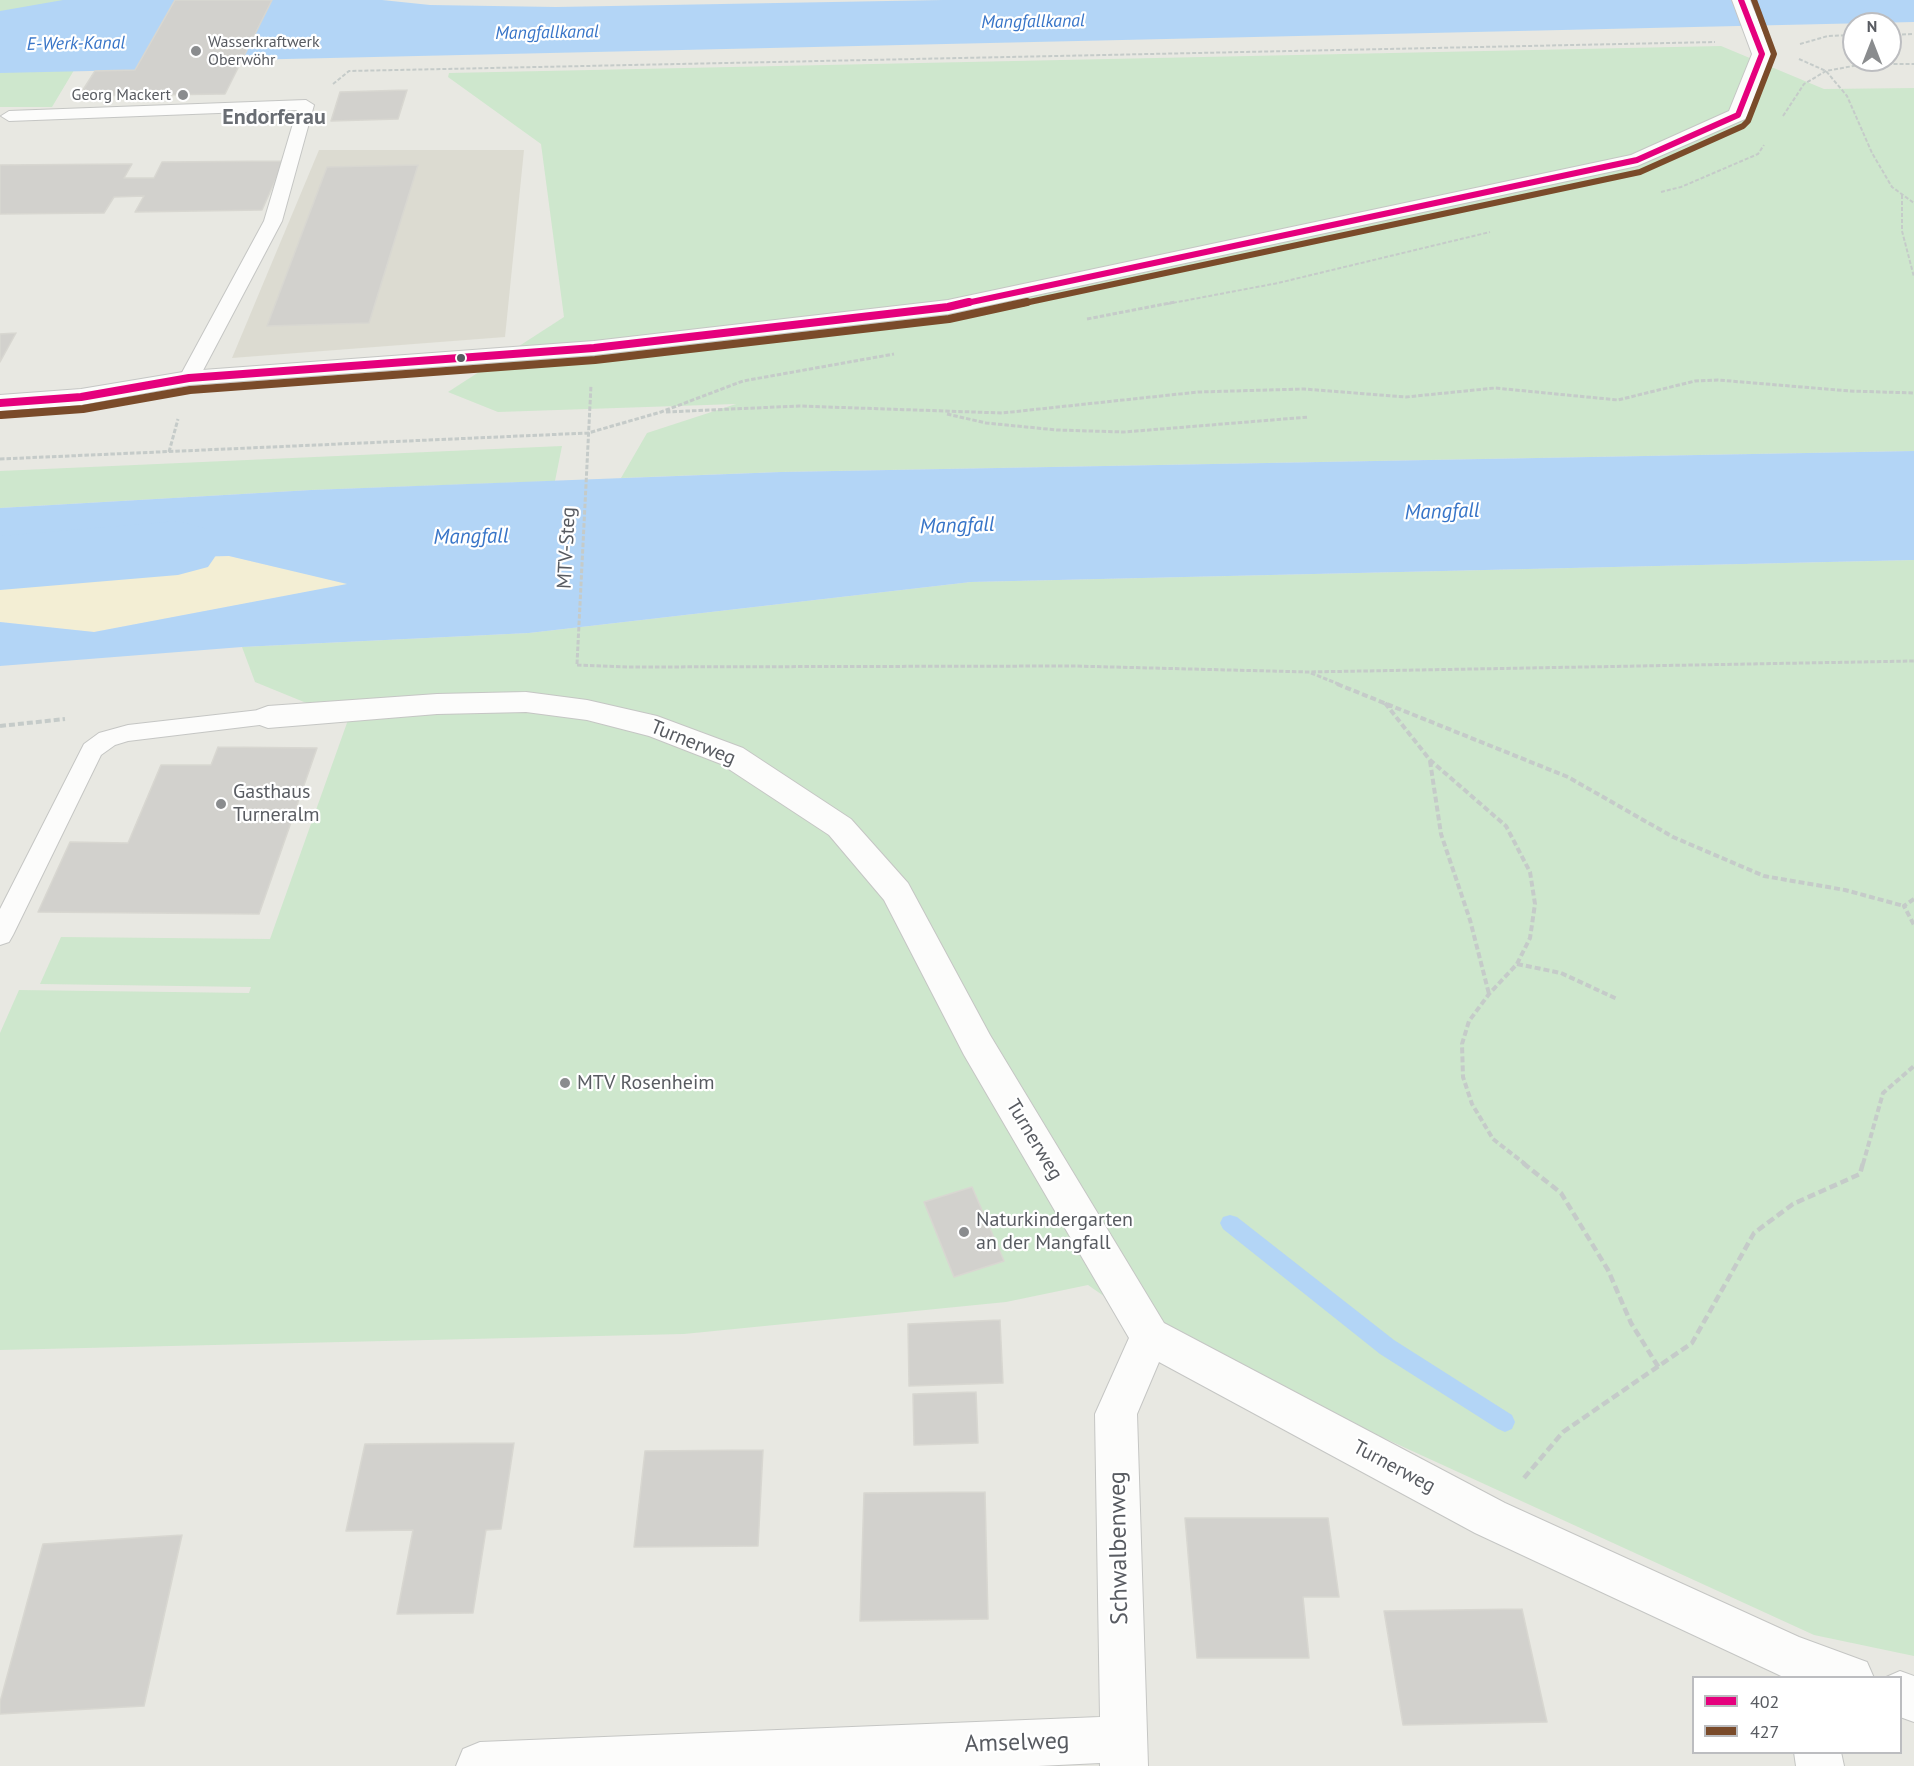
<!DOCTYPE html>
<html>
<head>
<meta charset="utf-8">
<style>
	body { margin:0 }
	#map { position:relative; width:1914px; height:1766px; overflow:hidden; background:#e8e8e2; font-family:"PT Sans",sans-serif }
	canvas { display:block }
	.legend { position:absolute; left:1692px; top:1676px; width:210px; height:78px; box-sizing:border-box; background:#fff; border:2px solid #bcbdc0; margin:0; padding:8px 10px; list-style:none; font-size:18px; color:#585b61 }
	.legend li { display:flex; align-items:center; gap:12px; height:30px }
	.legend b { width:30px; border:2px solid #bcbdc0 }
	.north { position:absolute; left:1842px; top:12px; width:60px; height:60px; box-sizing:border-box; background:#fff; border:2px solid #bcbdc0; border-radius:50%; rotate:0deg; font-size:16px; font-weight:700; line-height:24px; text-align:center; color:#585b61 }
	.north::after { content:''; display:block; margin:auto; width:21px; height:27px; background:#8a8c8e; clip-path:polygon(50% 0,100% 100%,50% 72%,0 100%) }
</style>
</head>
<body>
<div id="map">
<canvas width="1914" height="1766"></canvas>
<ul class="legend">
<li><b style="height:8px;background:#e5007d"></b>402</li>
<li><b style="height:8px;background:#7a4b2a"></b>427</li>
</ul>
<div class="north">N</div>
</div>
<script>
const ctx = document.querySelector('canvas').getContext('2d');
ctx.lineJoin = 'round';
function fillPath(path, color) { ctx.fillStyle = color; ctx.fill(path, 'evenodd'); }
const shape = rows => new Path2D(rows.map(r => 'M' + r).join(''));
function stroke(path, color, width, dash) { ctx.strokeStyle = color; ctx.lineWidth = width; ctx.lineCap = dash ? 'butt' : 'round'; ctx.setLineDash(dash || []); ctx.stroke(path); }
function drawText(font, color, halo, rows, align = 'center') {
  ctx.font = font + ' "PT Sans",sans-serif'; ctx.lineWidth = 4.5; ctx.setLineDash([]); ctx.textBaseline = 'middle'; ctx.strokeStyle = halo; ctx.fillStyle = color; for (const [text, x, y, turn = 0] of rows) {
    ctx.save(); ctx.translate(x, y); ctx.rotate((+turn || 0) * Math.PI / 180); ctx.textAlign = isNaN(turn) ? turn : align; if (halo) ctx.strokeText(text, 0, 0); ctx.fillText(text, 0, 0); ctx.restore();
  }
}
const education = shape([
	[319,150,524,150,505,337,232,358]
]);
const green = shape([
	[0,0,116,0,52,107,0,107],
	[1721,46,1824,89,1914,88,1914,451,781,472,621,478,647,433,736,404,498,412,448,392,564,317,541,144,448,77,449,73],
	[562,446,555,481,311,490,0,508,0,471],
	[1914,560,1914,1656,1814,1635,1161,1336,1088,1285,1006,1302,684,1334,0,1350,0,1033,19,990,249,993,251,987,40,984,61,937,270,939,348,720,255,682,242,647,529,633,971,582]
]);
const sand = shape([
	[229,556,349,584,94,632,0,622,0,561]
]);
const water = shape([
	[63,0,175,0,135,70,0,73,0,11],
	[272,0,382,0,430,5,556,7,943,0,1914,0,1914,22,242,60],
	[1914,451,1914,560,971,582,529,633,242,647,0,666,0,622,94,632,347,584,229,556,0,561,0,508,311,490,781,472]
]);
const stream = shape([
	[1230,1215,1237,1217,1394,1340,1512,1415,1515,1422,1512,1429,1505,1432,1498,1429,1380,1354,1223,1229,1220,1223,1223,1217,1230,1215]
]);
const river = shape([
	[178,521,208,529,221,548,208,567,178,575,0,590,0,536,178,521]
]);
const building = shape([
	[175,0,272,0,225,94,79,96,95,71,135,70,175,0],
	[407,90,398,119,331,121,340,92,407,90],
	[284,161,262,210,135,212,144,196,114,197,104,213,0,214,0,165,132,164,124,178,154,178,162,162,284,161],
	[418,165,369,323,267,326,327,167,418,165],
	[16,333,0,362,0,334,16,333],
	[218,747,317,748,259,914,38,912,70,842,128,843,161,765,211,765,218,747],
	[972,1187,1004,1261,954,1277,924,1202,972,1187],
	[1000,1320,1003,1383,909,1386,908,1324,1000,1320],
	[976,1392,978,1443,914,1445,913,1394,976,1392],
	[514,1443,501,1529,486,1530,473,1613,397,1614,413,1530,346,1531,365,1444,514,1443],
	[763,1450,758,1546,634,1547,645,1451,763,1450],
	[985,1492,988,1619,860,1621,864,1493,985,1492],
	[1185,1518,1328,1518,1339,1597,1303,1597,1309,1658,1197,1658,1185,1518],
	[182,1535,144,1706,0,1714,0,1702,43,1544,182,1535],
	[1522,1609,1547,1722,1403,1725,1384,1611,1522,1609]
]);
const pathFar3 = shape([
	[1890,35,1914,34],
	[1800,44,1828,36,1854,35],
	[1799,59,1826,71,1847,96,1872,153,1892,187,1914,203],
	[333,84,349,71,1715,42],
	[1783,116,1804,84,1826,71,1864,64,1914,64],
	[1661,192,1681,187,1758,154,1764,145],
	[1902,195,1902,231,1914,277],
	[1167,304,1278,283,1490,232]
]);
const pathFar2 = shape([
	[1087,319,1175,302],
	[666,412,799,406,1002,413,1198,392,1304,389,1406,397,1495,388,1618,400,1695,381,1718,380,1850,391,1914,393],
	[947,414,986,423,1057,430,1124,432,1309,417],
	[169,452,178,419],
	[0,459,588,433,661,412,743,381,894,354],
	[577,664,591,385],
	[577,665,627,667,1073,666,1308,672,1914,661],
	[1311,673,1341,685]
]);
const pathFar1 = shape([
	[1337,684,1568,777,1673,837,1764,876,1845,890,1904,906],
	[1385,703,1430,760,1506,826,1530,872,1535,904,1530,938,1517,964,1489,994,1469,1021,1462,1044,1463,1077,1472,1104,1493,1139,1525,1164],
	[0,726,65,719],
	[1430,761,1441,834,1470,920,1489,994],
	[1914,899,1904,906,1914,925],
	[1517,964,1561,973,1617,999],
	[1863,1164,1883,1093,1914,1066]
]);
const path = shape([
	[1523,1163,1561,1193,1608,1270,1631,1323,1659,1368],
	[1524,1478,1563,1432,1692,1343,1754,1233,1793,1204,1860,1174,1863,1163]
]);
const service = shape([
	[306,100,314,105,282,221,199,378,196,382,189,384,182,382,179,378,264,221,297,110,9,121,1,116,9,111,306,100],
	[268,709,276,711,280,717,276,723,128,741,115,745,101,755,13,935,9,942,0,945,0,909,84,744,99,733,128,725,268,709]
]);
const minor = shape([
	[1732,0,1750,0,1772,54,1748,115,1745,119,1637,166,948,314,594,355,189,385,81,405,0,411,0,395,81,389,189,371,594,341,948,300,1631,155,1729,111,1752,54,1732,0],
	[526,692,587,700,657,716,743,748,851,819,908,883,990,1035,1164,1323,1505,1503,1799,1637,1867,1662,1874,1678,1785,1678,1777,1674,1475,1533,1159,1362,1137,1414,1148,1766,1100,1766,1100,1763,1038,1766,456,1766,463,1749,480,1742,1100,1717,1095,1414,1129,1338,964,1055,884,900,829,835,721,764,649,736,587,720,526,712,437,714,268,728,257,724,253,717,257,710,268,706,437,694,526,692],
	[1900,1671,1914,1676,1914,1722,1900,1717,1900,1678,1884,1678,1900,1671],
	[1794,1752,1841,1752,1844,1766,1796,1766,1794,1752]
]);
const bus1Far1 = shape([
	[962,304,1637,160,1738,115,1762,54,1741,0]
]);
const bus1 = shape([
	[0,403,81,397,189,378,594,348,948,307,969,302]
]);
const bus2Far1 = shape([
	[1020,304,1640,172,1743,126,1748,121,1774,54,1754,0]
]);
const bus2 = shape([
	[1,415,83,409,190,390,595,360,949,319,1027,302]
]);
const markers = [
	[196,51,6,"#8a8c8e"],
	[183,95,6,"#8a8c8e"],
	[461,358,5,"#585b61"],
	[221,804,6,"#8a8c8e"],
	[565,1083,6,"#8a8c8e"],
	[964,1232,6,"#8a8c8e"]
];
const farPoinames = [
	["Wasserkraftwerk",208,42],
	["Oberwöhr",208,60],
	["Georg Mackert",171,95,"right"]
];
const farWaternames = [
	["Mangfallkanal",1033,22,-1],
	["Mangfallkanal",547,33,-1],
	["E-Werk-Kanal",76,44,-1]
];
const streetNames = [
	["MTV-Steg",567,548,-87],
	["Turnerweg",693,743,22],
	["Turnerweg",1034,1140,59],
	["Turnerweg",1394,1467,28]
];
const poiNames = [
	["Gasthaus",233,792],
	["Turneralm",233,815],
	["MTV Rosenheim",577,1083],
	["Naturkindergarten",976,1220],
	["an der Mangfall",976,1243]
];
const waterNames = [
	["Mangfall",1442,512,-2],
	["Mangfall",957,526,-2],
	["Mangfall",471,537,-1]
];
const farDistrictnames = [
	["Endorferau",274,118]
];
const nearStreetnames = [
	["Schwalbenweg",1119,1548,-91],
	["Amselweg",1017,1743,-2]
];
fillPath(education, '#dcdbd1');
fillPath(green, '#cee7cd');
fillPath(sand, '#f3eed4');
fillPath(water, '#b3d5f6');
fillPath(stream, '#b3d5f6');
fillPath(river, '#b3d5f6');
fillPath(building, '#d2d1cd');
stroke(building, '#d8d7d1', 1.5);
stroke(service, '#c5c6c4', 2);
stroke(minor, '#c5c6c4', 2);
stroke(pathFar3, '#c5cbc9', 2, [4, 2]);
stroke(pathFar2, '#c5cbc9', 3, [4.5, 2]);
stroke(pathFar1, '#c5cbc9', 4, [6, 3]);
stroke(path, '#c5cbc9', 4.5, [8, 4]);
fillPath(service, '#fcfcfb');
fillPath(minor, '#fcfcfb');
stroke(bus1Far1, '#e5007d', 6);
stroke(bus1, '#e5007d', 8);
stroke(bus2Far1, '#7a4b2a', 6);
stroke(bus2, '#7a4b2a', 8);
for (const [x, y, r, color] of markers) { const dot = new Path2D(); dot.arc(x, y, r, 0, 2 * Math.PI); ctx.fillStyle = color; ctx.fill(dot); stroke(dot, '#fff', 2); }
drawText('16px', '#585b61', '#fff', farPoinames, 'left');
drawText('italic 18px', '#3875c8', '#fff', farWaternames);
drawText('20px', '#585b61', '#fff', streetNames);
drawText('20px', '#585b61', '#fff', poiNames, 'left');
drawText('italic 21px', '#3875c8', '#fff', waterNames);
drawText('bold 22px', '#696d73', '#fff', farDistrictnames);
drawText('24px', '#585b61', '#fff', nearStreetnames);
</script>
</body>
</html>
